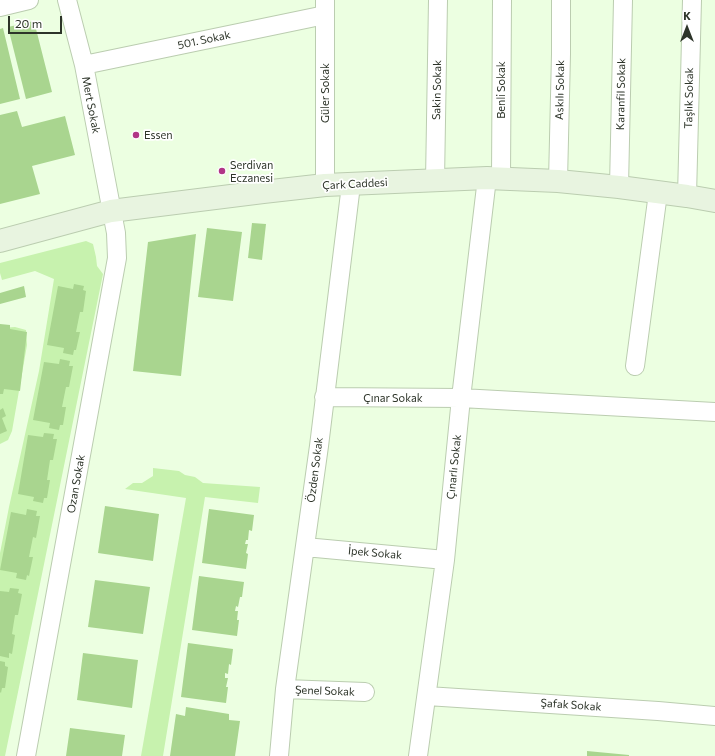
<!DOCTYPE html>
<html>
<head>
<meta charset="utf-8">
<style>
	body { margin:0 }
	#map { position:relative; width:715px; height:756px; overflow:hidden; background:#ecffe1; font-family:Commissioner,sans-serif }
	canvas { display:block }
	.north { position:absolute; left:667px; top:8px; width:40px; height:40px; -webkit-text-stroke:3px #fff; paint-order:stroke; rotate:0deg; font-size:11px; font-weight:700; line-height:16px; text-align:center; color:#2d3429 }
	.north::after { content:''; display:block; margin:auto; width:14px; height:18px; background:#2d3429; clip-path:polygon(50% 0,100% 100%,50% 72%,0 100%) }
	.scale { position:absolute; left:8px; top:16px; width:54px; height:18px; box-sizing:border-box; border:2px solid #2d3429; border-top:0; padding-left:5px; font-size:12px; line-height:14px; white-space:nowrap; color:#2d3429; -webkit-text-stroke:3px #fff; paint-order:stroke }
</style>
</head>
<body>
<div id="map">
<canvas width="715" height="756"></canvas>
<div class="north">K</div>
<div class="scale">20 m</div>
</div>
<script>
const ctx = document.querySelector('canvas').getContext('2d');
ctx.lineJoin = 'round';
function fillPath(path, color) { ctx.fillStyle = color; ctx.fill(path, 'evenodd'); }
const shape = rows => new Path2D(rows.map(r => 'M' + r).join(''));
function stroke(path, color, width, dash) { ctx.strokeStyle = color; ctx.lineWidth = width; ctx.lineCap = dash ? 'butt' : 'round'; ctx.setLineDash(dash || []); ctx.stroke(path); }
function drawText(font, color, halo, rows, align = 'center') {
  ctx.font = font + ' Commissioner,sans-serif'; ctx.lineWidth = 3.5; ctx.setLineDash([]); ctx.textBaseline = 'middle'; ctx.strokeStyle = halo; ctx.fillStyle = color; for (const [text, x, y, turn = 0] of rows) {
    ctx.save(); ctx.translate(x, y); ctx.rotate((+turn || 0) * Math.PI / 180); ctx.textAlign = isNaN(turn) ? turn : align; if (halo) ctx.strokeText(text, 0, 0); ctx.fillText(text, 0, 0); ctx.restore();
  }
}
const green = shape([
	[86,241,93,244,96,257,97,266,103,274,5,756,0,756,0,553,9,507,39,371,54,279,35,271,2,280,0,273,0,263],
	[15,327,26,330,27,345,12,431,8,440,0,444,0,328],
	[153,468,179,471,185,475,195,477,203,483,260,487,258,503,205,497,163,756,141,756,186,498,125,489,133,483,142,483,153,476]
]);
const building = shape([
	[34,21,52,92,26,99,8,27],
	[3,28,20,99,0,104,0,29],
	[17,111,22,127,65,116,75,155,32,166,40,194,0,204,0,115],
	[252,223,266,224,262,260,248,258],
	[207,228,242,232,233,301,198,297],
	[196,234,181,376,133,371,148,242],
	[74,284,84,286,83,290,86,291,83,312,80,312,76,332,80,332,76,350,74,350,73,355,63,353,64,348,47,345,58,286,73,289],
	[24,286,26,297,0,304,0,293],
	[0,324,10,325,10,329,27,332,20,391,4,389,3,394,0,394],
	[60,359,70,361,69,366,73,366,69,387,66,387,62,407,66,407,63,425,60,425,59,430,49,428,50,423,33,420,44,362,59,364],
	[3,408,6,416,2,418,7,431,0,434,0,410],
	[44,433,54,434,53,439,57,439,53,460,50,460,47,480,50,480,47,498,44,498,43,503,33,501,34,497,18,494,28,435,43,437],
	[105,506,159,514,153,561,98,553],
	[27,509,37,511,36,516,40,516,36,538,33,537,29,557,33,557,29,576,27,575,26,580,16,578,17,573,0,570,11,512,26,515],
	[209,509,254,515,252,531,249,530,248,540,246,540,245,544,248,544,246,553,248,554,246,569,202,563],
	[199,576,244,582,242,597,240,597,238,607,236,606,235,611,238,611,237,620,239,620,237,636,192,630],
	[95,580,150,587,143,634,88,627],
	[10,588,19,589,18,593,22,594,18,615,15,615,12,634,15,635,12,654,9,653,9,658,0,656,0,591,9,592],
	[188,643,233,649,231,665,229,664,228,674,225,673,225,678,228,678,226,687,228,687,226,703,181,697],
	[83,653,138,660,132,708,77,700],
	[0,661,5,662,5,666,8,667,5,688,2,688,1,693,0,692],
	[186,707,229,714,229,720,240,721,235,756,170,756,176,714,185,716],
	[70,728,125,735,122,756,66,756],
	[587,751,629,755,629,756,587,756]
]);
const minor = shape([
	[325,0,325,185],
	[0,7,29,0],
	[84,65,325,15],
	[501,179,502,0],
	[435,181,438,0],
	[558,181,561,54,561,0],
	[619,187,623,0],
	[687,196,692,0],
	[635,366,658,193],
	[324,397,461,398,715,412],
	[305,547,445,560],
	[285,689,365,692],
	[427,696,658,711,715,716],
	[26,756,117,258,116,233,84,65,67,0],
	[279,756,285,689,319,446,351,185],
	[418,756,445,560,461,398,487,178]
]);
const secondary = shape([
	[0,241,111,211,263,192,325,185,487,178,558,181,619,187,687,196,715,201]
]);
const markers = [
	[136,135,4,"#b13587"],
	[222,171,4,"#b13587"]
];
const streetNames = [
	["501. Sokak",204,40,-12],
	["Sakin Sokak",437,90,-89],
	["Benli Sokak",501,90,-90],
	["Askılı Sokak",560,90,-89],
	["Güler Sokak",325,93,-90],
	["Karanfil Sokak",621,94,-89],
	["Taşlık Sokak",689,98,-89],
	["Mert Sokak",91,105,79],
	["Çark Caddesi",355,184,-3],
	["Çınar Sokak",393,398],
	["Çınarlı Sokak",454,467,-84],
	["Özden Sokak",315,470,-83],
	["Ozan Sokak",76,484,-80],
	["İpek Sokak",375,553,5],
	["Şenel Sokak",325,691,2],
	["Şafak Sokak",571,705,4]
];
const poiNames = [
	["Essen",144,135],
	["Serdivan",230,165],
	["Eczanesi",230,178]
];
fillPath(green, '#c7f2ae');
fillPath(building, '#a9d58f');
stroke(minor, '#bbcdb0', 20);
stroke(secondary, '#bbcdb0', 24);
stroke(minor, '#fff', 18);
stroke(secondary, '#e8f4e0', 22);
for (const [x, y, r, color] of markers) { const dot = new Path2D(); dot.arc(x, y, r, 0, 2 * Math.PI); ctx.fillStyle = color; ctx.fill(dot); stroke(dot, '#fff', 1.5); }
drawText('11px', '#2d3429', '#fff', streetNames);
drawText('11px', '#2d3429', '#fff', poiNames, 'left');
</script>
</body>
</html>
